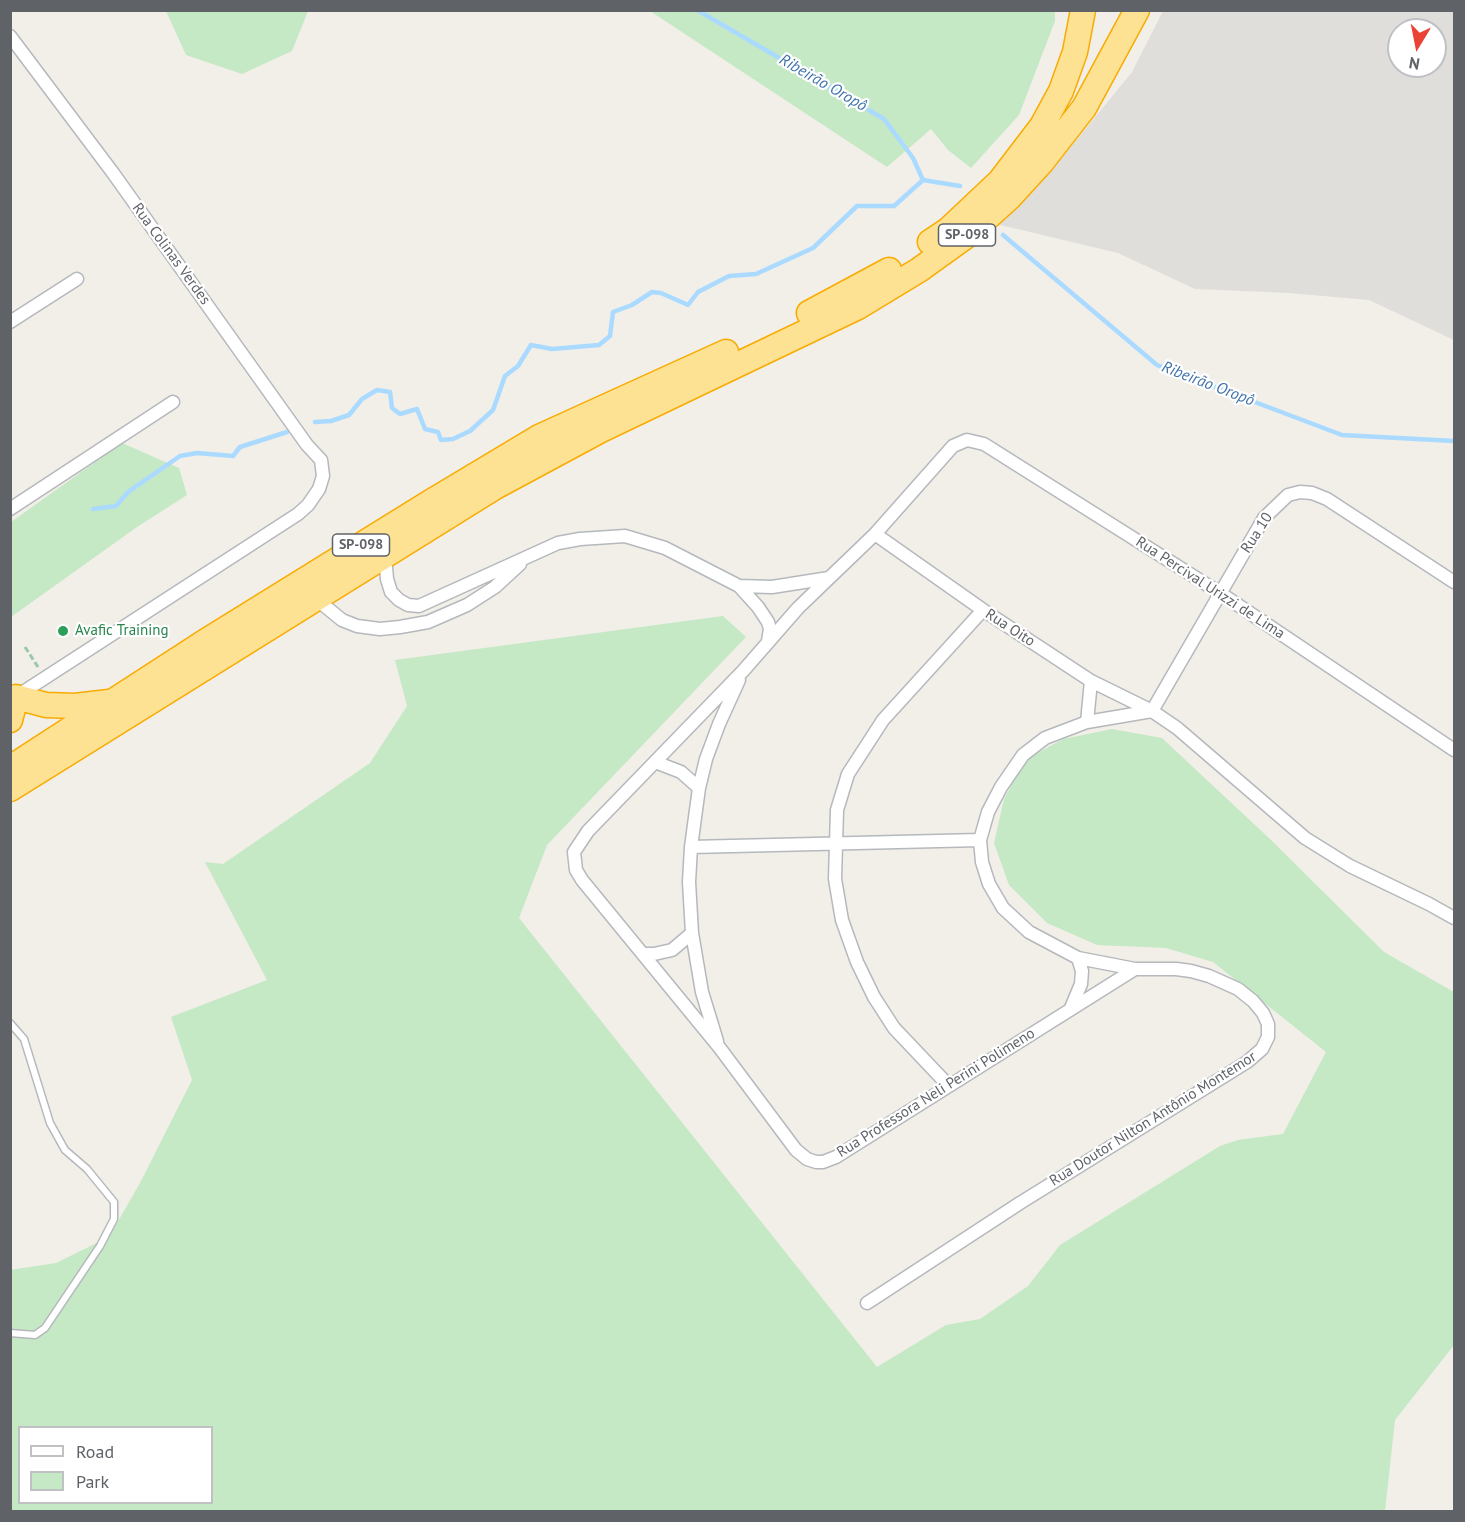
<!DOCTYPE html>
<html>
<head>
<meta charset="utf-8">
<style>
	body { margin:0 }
	#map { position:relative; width:1465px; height:1522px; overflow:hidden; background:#f1efe8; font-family:"PT Sans",sans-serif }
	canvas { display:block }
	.frame { position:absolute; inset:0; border:12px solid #5f6368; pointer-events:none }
	.legend { position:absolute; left:18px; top:1426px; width:195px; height:78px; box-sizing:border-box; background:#fff; border:2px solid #bfc1c3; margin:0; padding:8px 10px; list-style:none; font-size:18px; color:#5f6368 }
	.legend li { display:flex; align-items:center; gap:12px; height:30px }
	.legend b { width:30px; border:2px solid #bfc1c3 }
	.north { position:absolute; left:1387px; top:18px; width:60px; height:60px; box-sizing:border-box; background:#fff; border:2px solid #bfc1c3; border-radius:50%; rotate:190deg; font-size:16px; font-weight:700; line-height:24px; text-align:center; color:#5f6368 }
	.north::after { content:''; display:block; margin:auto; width:21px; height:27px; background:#ea4335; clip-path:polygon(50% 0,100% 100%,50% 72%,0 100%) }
</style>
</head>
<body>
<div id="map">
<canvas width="1465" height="1522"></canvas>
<div class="frame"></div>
<ul class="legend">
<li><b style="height:8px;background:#fff"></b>Road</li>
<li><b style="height:16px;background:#c5e8c5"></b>Park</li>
</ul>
<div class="north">N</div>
</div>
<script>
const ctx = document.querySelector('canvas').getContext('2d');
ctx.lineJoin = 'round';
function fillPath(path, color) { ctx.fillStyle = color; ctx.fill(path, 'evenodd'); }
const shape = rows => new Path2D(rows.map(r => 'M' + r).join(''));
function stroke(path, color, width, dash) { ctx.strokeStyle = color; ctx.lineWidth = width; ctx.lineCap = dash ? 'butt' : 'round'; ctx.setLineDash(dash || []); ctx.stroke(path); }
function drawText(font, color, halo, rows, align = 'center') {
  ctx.font = font + ' "PT Sans",sans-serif'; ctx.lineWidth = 4.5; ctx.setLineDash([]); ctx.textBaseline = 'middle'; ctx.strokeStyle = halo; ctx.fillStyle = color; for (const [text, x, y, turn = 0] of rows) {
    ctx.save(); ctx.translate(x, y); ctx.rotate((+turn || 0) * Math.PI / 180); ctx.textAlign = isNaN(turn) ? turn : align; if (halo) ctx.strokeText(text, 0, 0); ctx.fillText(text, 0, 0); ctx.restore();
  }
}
const industrial = shape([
	[1163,11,1454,11,1454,340,1369,300,1289,293,1195,289,1118,253,992,223,1060,160,1132,72],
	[1399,30,1435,30,1435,66,1399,66]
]);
const green = shape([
	[166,11,308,11,292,51,242,74,186,55],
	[1055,11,1055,21,1019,115,971,168,948,150,931,129,887,167,650,11],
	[122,443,179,468,187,495,137,527,11,617,11,522],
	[723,616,746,637,547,845,519,918,877,1367,946,1325,980,1319,1028,1286,1060,1245,1220,1146,1238,1140,1283,1134,1326,1052,1213,962,1166,948,1097,945,1047,923,1009,885,994,843,1004,799,1025,760,1063,739,1112,729,1162,738,1271,840,1384,952,1452,991,1454,990,1454,1345,1395,1420,1385,1511,11,1511,10,1270,56,1263,109,1237,140,1183,192,1080,171,1017,267,980,205,862,223,864,370,763,407,706,395,660],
	[20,1428,212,1428,212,1502,20,1502]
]);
const stream = shape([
	[697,10,884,119,913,158,923,180,960,186],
	[1003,235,1157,365,1342,435,1454,441],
	[315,422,331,421,349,415,362,399,377,390,390,392,392,408,400,414,417,409,425,429,438,432,441,440,453,439,470,431,493,410,505,376,518,366,531,345,552,349,599,345,610,336,613,312,632,305,652,292,661,293,688,305,698,292,729,276,756,274,813,248,857,206,894,206,923,180],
	[93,509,116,506,128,492,180,456,197,453,233,456,240,447,287,432]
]);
const path = shape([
	[25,647,38,667]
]);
const lane = shape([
	[10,1023,24,1039,50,1123,65,1150,87,1169,114,1202,114,1219,100,1246,45,1328,35,1335,10,1333]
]);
const street = shape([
	[10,36,113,173,307,445,321,460,323,476,319,489,308,505,298,514,17,696],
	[10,322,77,279],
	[10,509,173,402],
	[875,534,983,610,1091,681,1152,711,1177,728,1305,838,1350,866,1429,904,1454,918],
	[385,555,387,579,391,592,399,600,408,605,419,606,558,543,580,539,625,536,665,548,739,586,758,607,768,622,770,629,768,641],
	[739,586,772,587,829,578],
	[315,598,342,620,357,626,380,629,400,627,428,622,467,605,495,587,520,564],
	[1152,711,1264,518,1288,495,1300,492,1312,493,1327,499,1454,582],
	[1087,722,1091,681],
	[655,762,681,772,699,788],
	[691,847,980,840],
	[643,954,654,954,672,950,692,933],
	[1135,969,836,1157,823,1162,816,1162,807,1159,796,1150,719,1047,582,880,576,870,574,852,588,831,743,671,798,608,875,534,953,446,967,440,984,444,1220,593,1454,750],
	[1071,1008,1081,984,1082,971,1078,958],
	[717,1041,702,992,692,933,689,882,691,847,699,788,706,759,719,724,739,680],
	[949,1086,894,1028,874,997,857,962,842,920,835,879,837,810,848,774,883,720,983,610],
	[867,1303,1020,1203,1247,1062,1262,1049,1268,1037,1268,1024,1263,1013,1253,1001,1238,989,1209,976,1191,971,1176,969,1135,969,1078,958,1029,932,1003,908,989,884,982,862,980,840,988,812,1001,787,1023,755,1045,738,1087,722,1152,711]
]);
const highway = shape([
	[930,242,948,230,1000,181,1042,126,1061,91,1075,52,1083,10],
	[809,313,889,270],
	[10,720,16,697,46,705,75,706,109,702],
	[10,768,206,641,429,503,539,437,726,352],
	[10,789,495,487,601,430,858,307,919,270,969,234,1010,197,1041,163,1084,108,1137,10]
]);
const markers = [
	[63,631,6,"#2e9e5b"]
];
const shields = [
	[967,235,57],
	[361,545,57]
];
const shieldNames = [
	["SP-098",967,235],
	["SP-098",361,545]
];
const streetNames = [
	["Rua Colinas Verdes",171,254,54],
	["Rua 10",1257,533,-57],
	["Rua Percival Urizzi de Lima",1210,588,33],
	["Rua Oito",1010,628,33],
	["Rua Professora Neli Perini Polimeno",936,1093,-32],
	["Rua Doutor Nilton Antônio Montemor",1153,1119,-32]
];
const leisureNames = [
	["Avafic Training",75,631]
];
const waterNames = [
	["Ribeirão Oropô",823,83,30],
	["Ribeirão Oropô",1208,384,21]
];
fillPath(industrial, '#e0deda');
fillPath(green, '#c5e8c5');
stroke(stream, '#aadaff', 4.5);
stroke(lane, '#b5b8bc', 9);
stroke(street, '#b5b8bc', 15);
stroke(highway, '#f9ab00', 27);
stroke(path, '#9cc7a9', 3, [6, 3]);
stroke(lane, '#fff', 6);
stroke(street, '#fff', 12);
stroke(highway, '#fde293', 24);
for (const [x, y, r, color] of markers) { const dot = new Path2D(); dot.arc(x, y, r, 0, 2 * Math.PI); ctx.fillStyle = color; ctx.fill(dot); stroke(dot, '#fff', 2); }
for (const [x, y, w] of shields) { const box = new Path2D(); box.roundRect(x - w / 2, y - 11, w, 22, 4.5); ctx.fillStyle = '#fff'; ctx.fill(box); stroke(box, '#5f6368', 1.5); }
drawText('bold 14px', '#5f6368', null, shieldNames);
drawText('15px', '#5f6368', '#fff', streetNames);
drawText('15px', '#27864d', '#fff', leisureNames, 'left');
drawText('italic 16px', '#4174aa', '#fff', waterNames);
</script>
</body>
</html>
